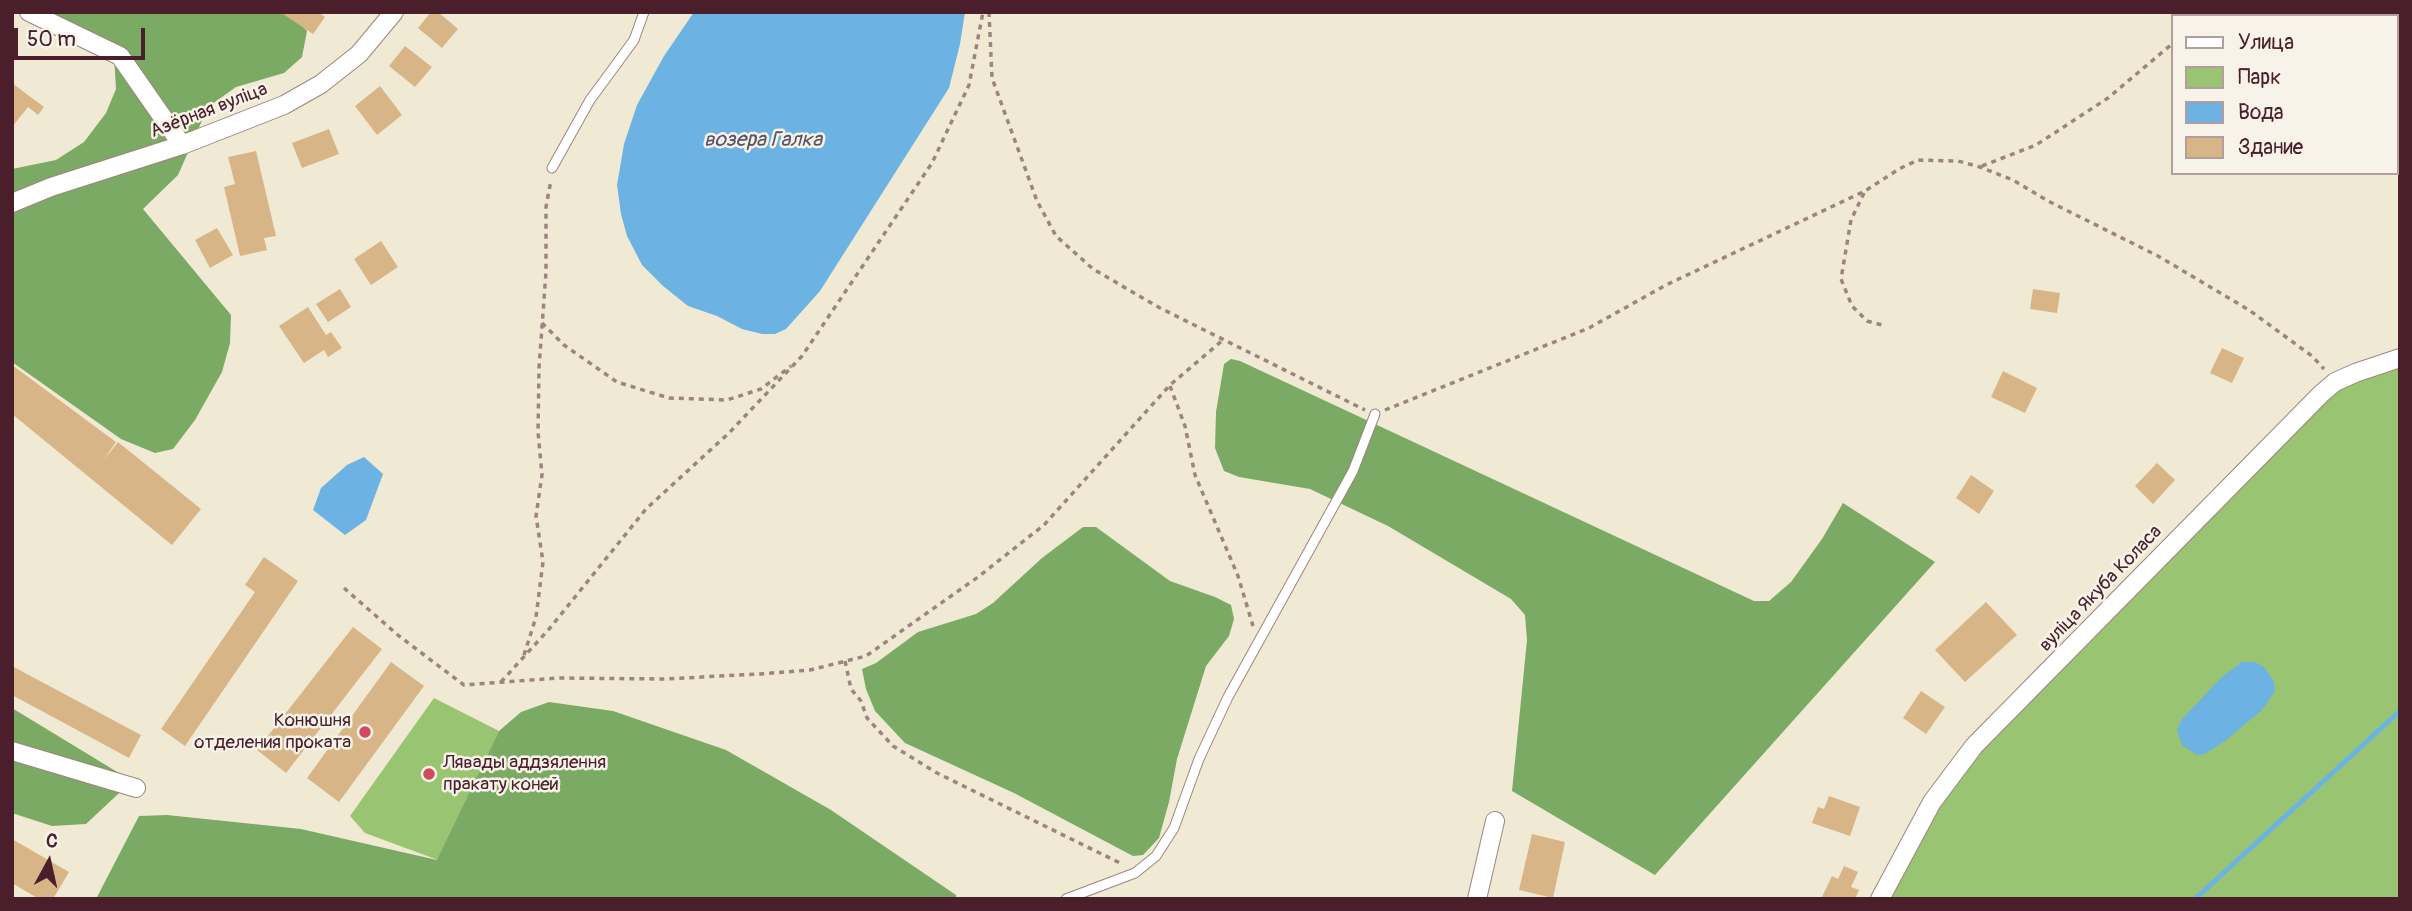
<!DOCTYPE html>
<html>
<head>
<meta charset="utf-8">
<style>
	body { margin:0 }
	#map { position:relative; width:2412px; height:911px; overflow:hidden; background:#f0ead4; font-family:Pangolin,sans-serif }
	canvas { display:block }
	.frame { position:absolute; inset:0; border:14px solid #4a1f2b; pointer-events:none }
	.legend { position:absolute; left:2171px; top:14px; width:228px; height:161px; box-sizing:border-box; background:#f7f3e8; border:2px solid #b29e9c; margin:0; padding:9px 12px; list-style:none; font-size:21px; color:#4a1f2b }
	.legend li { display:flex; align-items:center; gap:14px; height:35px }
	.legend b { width:35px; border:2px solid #b29e9c }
	.north { position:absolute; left:14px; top:827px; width:70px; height:70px; -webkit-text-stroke:5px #f7f3e8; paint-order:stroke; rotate:8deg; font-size:19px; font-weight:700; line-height:28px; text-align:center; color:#4a1f2b }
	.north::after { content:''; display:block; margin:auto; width:24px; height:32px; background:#4a1f2b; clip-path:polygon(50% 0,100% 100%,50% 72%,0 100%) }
	.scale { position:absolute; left:14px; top:28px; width:131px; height:32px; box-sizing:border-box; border:4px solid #4a1f2b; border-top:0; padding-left:9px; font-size:21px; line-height:24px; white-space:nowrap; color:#4a1f2b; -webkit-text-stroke:5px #f7f3e8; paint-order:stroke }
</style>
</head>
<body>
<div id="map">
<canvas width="2412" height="911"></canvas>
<div class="frame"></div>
<ul class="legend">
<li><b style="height:9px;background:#fff"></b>Улица</li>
<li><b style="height:19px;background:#99c471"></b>Парк</li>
<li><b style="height:19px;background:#6cb3e3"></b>Вода</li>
<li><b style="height:19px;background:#d8b587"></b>Здание</li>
</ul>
<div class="north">С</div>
<div class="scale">50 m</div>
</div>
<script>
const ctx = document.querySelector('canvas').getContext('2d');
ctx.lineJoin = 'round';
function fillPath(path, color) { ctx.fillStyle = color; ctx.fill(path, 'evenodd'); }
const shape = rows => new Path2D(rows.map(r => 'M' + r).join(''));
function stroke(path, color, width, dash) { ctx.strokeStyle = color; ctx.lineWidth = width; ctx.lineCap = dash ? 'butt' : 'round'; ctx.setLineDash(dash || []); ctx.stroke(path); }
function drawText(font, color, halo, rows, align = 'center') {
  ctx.font = font + ' Pangolin,sans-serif'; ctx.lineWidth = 5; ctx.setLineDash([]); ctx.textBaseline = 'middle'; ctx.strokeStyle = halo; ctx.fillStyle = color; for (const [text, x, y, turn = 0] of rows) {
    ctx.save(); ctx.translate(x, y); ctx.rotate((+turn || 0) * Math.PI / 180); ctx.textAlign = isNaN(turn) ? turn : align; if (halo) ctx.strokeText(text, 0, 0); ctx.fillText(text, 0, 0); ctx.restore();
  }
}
const green = shape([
	[2400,358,2400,899,1880,899,1932,802,2321,394],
	[434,698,499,731,438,860,365,833,350,816]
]);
const forest = shape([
	[33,12,289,12,307,31,302,57,284,73,236,87,208,107,178,175,143,209,231,315,230,343,222,372,195,420,173,449,155,453,121,439,12,362,12,169,56,160,84,142,106,113,116,89,114,56],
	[1231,359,1240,361,1754,601,1769,601,1791,582,1822,539,1843,503,1935,562,1655,875,1512,791,1527,640,1525,615,1511,599,1388,526,1310,489,1239,477,1224,471,1215,448,1216,412,1224,364],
	[1083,527,1096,527,1170,581,1215,597,1231,605,1234,619,1229,636,1206,666,1177,759,1169,802,1159,838,1143,855,1133,856,1014,793,905,743,875,711,866,689,862,669,876,663,918,632,976,614,993,603,1042,558],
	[549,702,613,711,726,750,831,810,956,895,956,899,96,899,139,816,167,815,301,829,437,860,499,731,521,712],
	[12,708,132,781,86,824,52,826,12,813]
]);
const water = shape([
	[694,12,965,12,960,44,949,88,820,291,786,329,775,334,762,334,742,329,717,316,688,306,663,286,642,265,627,236,621,214,617,185,624,144,637,105,664,56],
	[364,457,383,474,366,520,345,535,313,510,321,488,347,465],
	[2242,662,2255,662,2265,668,2274,682,2275,691,2262,710,2225,741,2205,754,2197,755,2182,745,2177,730,2182,719,2222,677]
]);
const stream = shape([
	[2195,899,2400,711]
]);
const building = shape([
	[280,12,318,12,325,17,313,34],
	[431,12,438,12,458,29,442,48,418,28],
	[405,46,432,67,415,87,389,66],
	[2396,70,2400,72,2400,144,2396,142],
	[12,83,44,107,38,115,28,107,12,127],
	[380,86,402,115,377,135,355,106],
	[329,129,339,154,302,168,292,143],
	[256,151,276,236,264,238,267,250,240,256,224,187,235,184,228,157],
	[217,228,233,255,210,268,195,240],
	[381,241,398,267,371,285,354,259],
	[340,289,351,307,328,322,316,304],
	[2033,289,2060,293,2057,313,2030,309],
	[308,307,326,335,331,332,342,348,328,357,324,350,304,363,279,326],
	[2222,348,2244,358,2232,383,2210,373],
	[12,365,116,442,103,461,118,442,201,509,172,545,12,414],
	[2003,371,2037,388,2025,413,1991,397],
	[2157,463,2175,480,2153,504,2135,486],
	[1971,475,1994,491,1979,514,1956,498],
	[264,557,298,581,185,746,161,729,255,592,245,585],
	[1986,602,2017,635,1965,682,1935,650],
	[353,627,382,649,286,773,257,750],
	[391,662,424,686,339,802,307,778],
	[12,666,141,735,129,758,12,695],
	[1921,691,1945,707,1926,734,1903,718],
	[1829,796,1860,807,1850,836,1812,823,1818,807,1824,809],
	[1532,834,1565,842,1553,898,1519,890],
	[12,839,69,872,53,899,39,899,12,883],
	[1844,866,1858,872,1851,887,1859,890,1855,899,1822,897,1832,876,1838,879]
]);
const path = shape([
	[989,12,992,78,1037,201,1056,236,1093,269,1160,308,1365,410],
	[2204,16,2208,12],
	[1982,166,2036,145,2108,98,2172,44],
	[1864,193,1851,220,1841,279,1852,306,1867,321,1886,326],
	[542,323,564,345,617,382,669,398,727,400,761,389,791,366],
	[1170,386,1185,426,1195,475,1238,576,1253,626],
	[1385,410,1589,328,1666,285,1865,191,1899,169,1918,160,1958,161,1980,167,2013,180,2048,201,2158,256,2249,310,2312,356,2324,369],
	[344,588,399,636,464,685,558,678,663,679,760,674,810,670,866,656,978,577,1044,525,1170,385,1223,340],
	[524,655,536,617,543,562,536,516,542,475,538,432,539,368,546,272,546,207,551,180],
	[845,661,851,689,861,701,867,718,893,746,937,773,1122,864],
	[501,682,550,628,646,509,729,433,802,356,932,163,969,85,983,12]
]);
const service = shape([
	[552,168,590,100,634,40,644,12],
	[1066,899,1135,873,1156,856,1174,828,1199,759,1228,697,1353,471,1375,414]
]);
const minor = shape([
	[29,12,120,56,182,145],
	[12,203,51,187,182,145,284,105,321,84,359,54,394,12],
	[12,751,136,788],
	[1477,899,1495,821],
	[1880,899,1932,802,1974,746,2321,394,2335,382,2355,373,2400,358]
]);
const markers = [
	[365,732,7,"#d1495b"],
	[429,774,7,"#d1495b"]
];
const streetNames = [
	["Азёрная вуліца",209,111,-21],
	["вуліца Якуба Коласа",2101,589,-46]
];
const poiNames = [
	["Конюшня",351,721],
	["отделения проката",351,743],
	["Лявады аддзялення",443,763,"left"],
	["пракату коней",443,785,"left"]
];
const waterNames = [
	["возера Галка",763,141]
];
fillPath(green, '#99c471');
fillPath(forest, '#7aaa63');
fillPath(water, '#6cb3e3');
stroke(stream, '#6cb3e3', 5);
fillPath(building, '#d8b587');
stroke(service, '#9d8480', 11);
stroke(minor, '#9d8480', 20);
stroke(path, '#9d8480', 3.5, [5, 5]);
stroke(service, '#fff', 9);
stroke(minor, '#fff', 18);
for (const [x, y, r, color] of markers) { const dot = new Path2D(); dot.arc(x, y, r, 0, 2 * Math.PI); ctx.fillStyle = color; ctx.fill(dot); stroke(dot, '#f7f3e8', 2.5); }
drawText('19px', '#4a1f2b', '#f7f3e8', streetNames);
drawText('19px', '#4a1f2b', '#f7f3e8', poiNames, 'right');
drawText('italic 21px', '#56536b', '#f7f3e8', waterNames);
</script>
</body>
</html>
